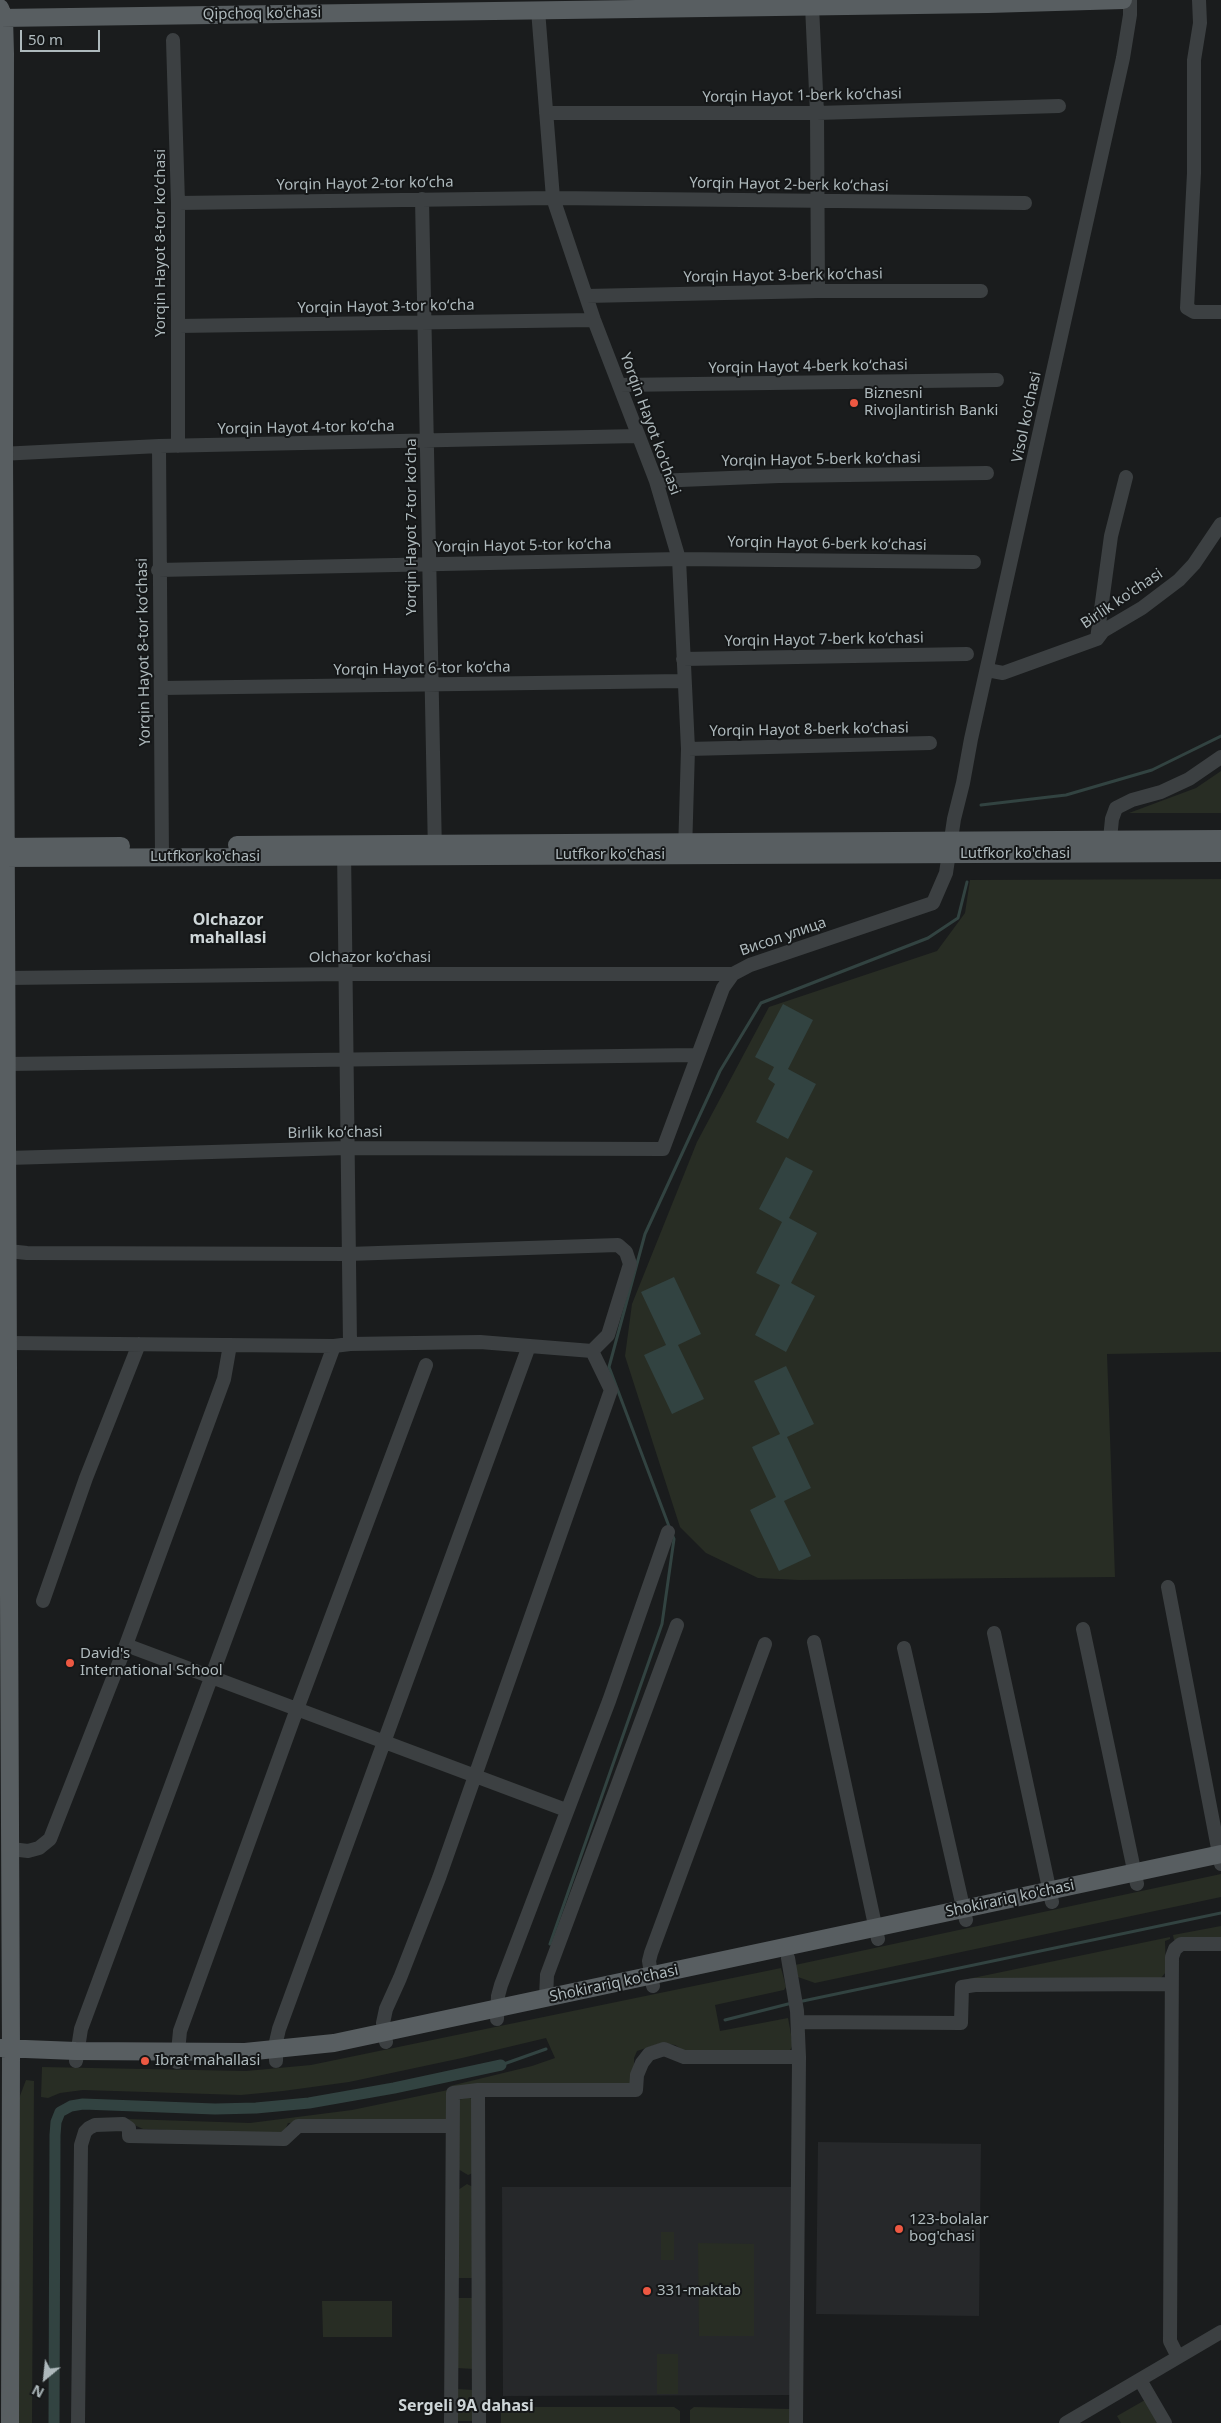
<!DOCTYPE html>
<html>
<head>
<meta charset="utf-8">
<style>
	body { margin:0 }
	#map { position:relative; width:1221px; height:2423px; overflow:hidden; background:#1a1c1d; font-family:"Noto Sans",sans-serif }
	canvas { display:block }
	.north { position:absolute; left:20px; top:2353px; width:50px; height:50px; -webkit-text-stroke:4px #151718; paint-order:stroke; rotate:208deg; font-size:14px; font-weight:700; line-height:20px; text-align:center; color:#aeb9bc }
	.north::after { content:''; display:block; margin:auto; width:18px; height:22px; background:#aeb9bc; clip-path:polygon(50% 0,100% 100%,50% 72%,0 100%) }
	.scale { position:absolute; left:20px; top:30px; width:80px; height:22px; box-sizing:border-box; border:2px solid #aeb9bc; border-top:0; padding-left:6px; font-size:15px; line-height:18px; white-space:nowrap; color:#aeb9bc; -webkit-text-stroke:4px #151718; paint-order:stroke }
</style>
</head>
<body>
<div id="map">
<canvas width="1221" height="2423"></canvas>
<div class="north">N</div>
<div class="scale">50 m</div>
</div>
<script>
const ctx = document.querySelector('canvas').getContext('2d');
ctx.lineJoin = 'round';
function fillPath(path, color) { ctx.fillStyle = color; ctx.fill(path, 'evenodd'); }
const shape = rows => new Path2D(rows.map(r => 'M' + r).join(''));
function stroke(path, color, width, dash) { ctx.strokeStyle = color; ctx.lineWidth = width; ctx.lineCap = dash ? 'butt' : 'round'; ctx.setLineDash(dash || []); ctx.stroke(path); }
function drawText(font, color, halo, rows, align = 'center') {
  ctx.font = font + ' "Noto Sans",sans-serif'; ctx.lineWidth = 4; ctx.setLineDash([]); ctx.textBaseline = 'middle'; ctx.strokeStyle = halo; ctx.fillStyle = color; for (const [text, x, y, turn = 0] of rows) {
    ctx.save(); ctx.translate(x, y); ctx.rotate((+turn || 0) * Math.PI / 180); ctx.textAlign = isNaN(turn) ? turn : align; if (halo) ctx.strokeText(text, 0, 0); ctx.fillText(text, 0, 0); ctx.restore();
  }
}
const built = shape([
	[818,2142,981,2144,979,2316,816,2314],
	[502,2187,792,2187,793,2395,503,2396]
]);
const green = shape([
	[1221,771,1221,813,1129,813,1196,788],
	[1221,879,1221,1352,1107,1354,1115,1577,799,1580,758,1578,706,1553,680,1527,625,1356,632,1304,697,1142,769,1007,937,951,965,913,970,880],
	[1221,1874,1221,1897,815,1983,798,1977,795,1965],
	[1221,1926,1221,1940,1174,1940,1173,1935],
	[1170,1937,1170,1939,1165,1941,1166,1972,1161,1978,1154,1980,968,1979],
	[781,1968,786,1987,784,1990,715,2005,720,2031,788,2018,793,2045,790,2050,781,2053,762,2050,688,2053,675,2045,661,2043,637,2051,634,2058,634,2080,626,2086,450,2086,532,2066,555,2058,546,2038,462,2058,349,2082,283,2091,241,2095,83,2090,60,2093,48,2098,41,2097,42,2067,246,2071,311,2065],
	[26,2080,34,2081,32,2423,16,2423,18,2101],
	[448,2090,446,2120,288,2123,283,2135,143,2129,130,2123,127,2119,250,2123,352,2110],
	[469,2097,473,2100,473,2173,468,2175,458,2169,459,2100],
	[467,2184,473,2187,474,2278,457,2278,458,2190],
	[661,2232,674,2232,674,2260,661,2260],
	[698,2243,754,2244,754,2336,699,2336],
	[457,2298,474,2298,474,2369,457,2368],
	[322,2301,392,2301,392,2337,323,2337],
	[657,2354,678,2354,678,2394,657,2394],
	[457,2389,474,2390,474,2421,457,2421],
	[1145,2400,1158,2423,1121,2423,1117,2416],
	[501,2407,674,2407,680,2411,680,2423,501,2423],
	[694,2407,791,2409,791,2423,690,2423,690,2410]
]);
const water = shape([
	[783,1004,813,1020,788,1069,816,1084,788,1139,756,1122,775,1084,768,1079,774,1067,755,1057],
	[786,1157,813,1171,789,1218,817,1233,791,1283,815,1296,786,1352,755,1335,780,1285,756,1273,782,1222,759,1209],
	[674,1277,701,1334,678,1345,704,1399,672,1414,644,1355,666,1345,641,1292],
	[786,1366,814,1424,787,1437,811,1488,784,1501,811,1556,779,1571,750,1510,776,1497,752,1447,780,1434,754,1381]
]);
const stream = shape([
	[981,805,1066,795,1152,770,1221,736],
	[670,1529,609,1367,645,1234,720,1071,761,1003,928,938,958,918,967,882],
	[550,1944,662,1624,674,1539,672,1534],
	[798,2002,1221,1913],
	[725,2020,792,2003],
	[501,2065,546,2049]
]);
const canal = shape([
	[54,2423,55,2135,56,2122,60,2112,71,2106,83,2104,215,2109,256,2108,309,2103,394,2088,501,2065]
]);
const minor = shape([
	[1199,0,1200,23,1194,60,1194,173,1187,308,1194,312,1221,312],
	[812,6,817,113,818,291],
	[538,10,553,198,594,320,656,481,679,559,688,749,685,852],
	[173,40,178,203,178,446],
	[546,113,817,113,1059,106],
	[422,199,435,853],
	[178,203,553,198,1025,203],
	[586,296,818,291,981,291],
	[178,326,594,320],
	[619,385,997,380],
	[159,446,162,857],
	[0,454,159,446,638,436],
	[656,481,779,476,987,473],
	[158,570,679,559,974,562],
	[1097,639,1111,536,1126,477],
	[683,659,967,654],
	[987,670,1003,673,1097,639,1103,631,1142,608,1179,580,1194,564,1221,524],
	[162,688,683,681],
	[688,749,930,743],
	[1110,839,1112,819,1116,808,1132,800,1161,792,1189,779,1221,757],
	[344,848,350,1344],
	[7,978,344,974,733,974],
	[7,1064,696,1055],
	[8,1158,347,1148,663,1149,723,988,733,974,750,965,933,903,946,873,954,819,963,783,971,739,1123,58,1130,15,1130,0],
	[8,1251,27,1253,348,1254,618,1245,626,1252,630,1264,608,1335,592,1351],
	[8,1343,334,1346,350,1344,480,1342,592,1351,611,1390,439,1878,400,1978,386,2009,383,2023,386,2042],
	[1168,1587,1221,1864],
	[43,1601,86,1478,139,1344],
	[1083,1629,1137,1884],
	[994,1633,1052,1902],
	[814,1642,878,1939],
	[126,1645,566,1810],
	[904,1648,966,1920],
	[11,1849,28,1851,39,1848,50,1839,126,1645,224,1379,230,1345],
	[788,1958,797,2011,799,2057,796,2423],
	[653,1986,649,1961,651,1953,765,1644],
	[546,1998,547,1975,677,1625],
	[497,2019,498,1996,501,1985,609,1701,668,1532],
	[798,2022,961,2023,962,1987,975,1985,1171,1984],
	[76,2061,81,2029,334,1346],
	[276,2061,276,2042,279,2029,529,1346],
	[177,2062,180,2031,297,1709,426,1365],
	[478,2090,479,2423],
	[1178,2357,1170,2341,1172,1957,1175,1949,1181,1944,1221,1944],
	[1140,2380,1165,2423],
	[78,2423,81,2145,85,2132,89,2128,95,2125,123,2124,129,2128,129,2136,284,2139,298,2126,452,2126],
	[451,2423,453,2093,478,2090,636,2090,637,2075,642,2063,649,2054,664,2049,684,2057,799,2057],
	[1066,2423,1221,2332]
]);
const major = shape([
	[0,8,4,18,5,54,4,454,11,2052,10,2423],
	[0,18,988,4,1123,0],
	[237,845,1221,839],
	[0,847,121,846],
	[0,858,1221,853],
	[0,2048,76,2051,245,2052,334,2043,1221,1854]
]);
const markers = [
	[854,403,5,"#ed5842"],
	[70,1663,5,"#ed5842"],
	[145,2061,5,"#ed5842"],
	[899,2229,5,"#ed5842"],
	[647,2291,5,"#ed5842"]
];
const streetNames = [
	["Qipchoq ko'chasi",262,14,-1],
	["Yorqin Hayot 1-berk koʻchasi",802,96,-1],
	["Yorqin Hayot 2-tor koʻcha",365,184,-1],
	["Yorqin Hayot 2-berk koʻchasi",789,185,1],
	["Yorqin Hayot 8-tor koʻchasi",161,243,-90],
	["Yorqin Hayot 3-berk koʻchasi",783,276,-1],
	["Yorqin Hayot 3-tor koʻcha",386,307,-1],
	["Yorqin Hayot 4-berk koʻchasi",808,367,-1],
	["Visol koʻchasi",1027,417,-78],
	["Yorqin Hayot ko'chasi",650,424,70],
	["Yorqin Hayot 4-tor koʻcha",306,428,-1],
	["Yorqin Hayot 5-berk koʻchasi",821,460,-1],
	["Yorqin Hayot 7-tor koʻcha",412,527,-90],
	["Yorqin Hayot 6-berk koʻchasi",827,544,1],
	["Yorqin Hayot 5-tor koʻcha",523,546,-1],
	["Birlik ko'chasi",1122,599,-34],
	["Yorqin Hayot 7-berk koʻchasi",824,640,-1],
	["Yorqin Hayot 8-tor koʻchasi",144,652,-91],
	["Yorqin Hayot 6-tor koʻcha",422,669,-1],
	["Yorqin Hayot 8-berk koʻchasi",809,730,-1],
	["Lutfkor ko'chasi",1015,854],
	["Lutfkor ko'chasi",610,855],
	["Lutfkor ko'chasi",205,857],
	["Висол улица",783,937,-19],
	["Olchazor koʻchasi",370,958],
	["Birlik koʻchasi",335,1133,-1],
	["Shokirariq ko'chasi",1010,1899,-12],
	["Shokirariq ko'chasi",614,1984,-12]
];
const poiNames = [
	["Biznesni",864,394],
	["Rivojlantirish Banki",864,411],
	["David's",80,1654],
	["International School",80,1671],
	["Ibrat mahallasi",155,2061],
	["123-bolalar",909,2220],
	["bog'chasi",909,2237],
	["331-maktab",657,2291]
];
const neighbourhoodNames = [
	["Olchazor",228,920],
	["mahallasi",228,938],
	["Sergeli 9A dahasi",466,2406]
];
fillPath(built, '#26282a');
fillPath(green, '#282d24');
fillPath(water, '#324341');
stroke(stream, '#324341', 3);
stroke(canal, '#324341', 11);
stroke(minor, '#3c4042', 14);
stroke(major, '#585e61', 18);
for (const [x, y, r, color] of markers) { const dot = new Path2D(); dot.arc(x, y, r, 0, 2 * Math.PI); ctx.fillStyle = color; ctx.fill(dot); stroke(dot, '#151718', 2); }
drawText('15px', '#aeb9bc', '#151718', streetNames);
drawText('15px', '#aeb9bc', '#151718', poiNames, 'left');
drawText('bold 16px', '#ced6d8', '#151718', neighbourhoodNames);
</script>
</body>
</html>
